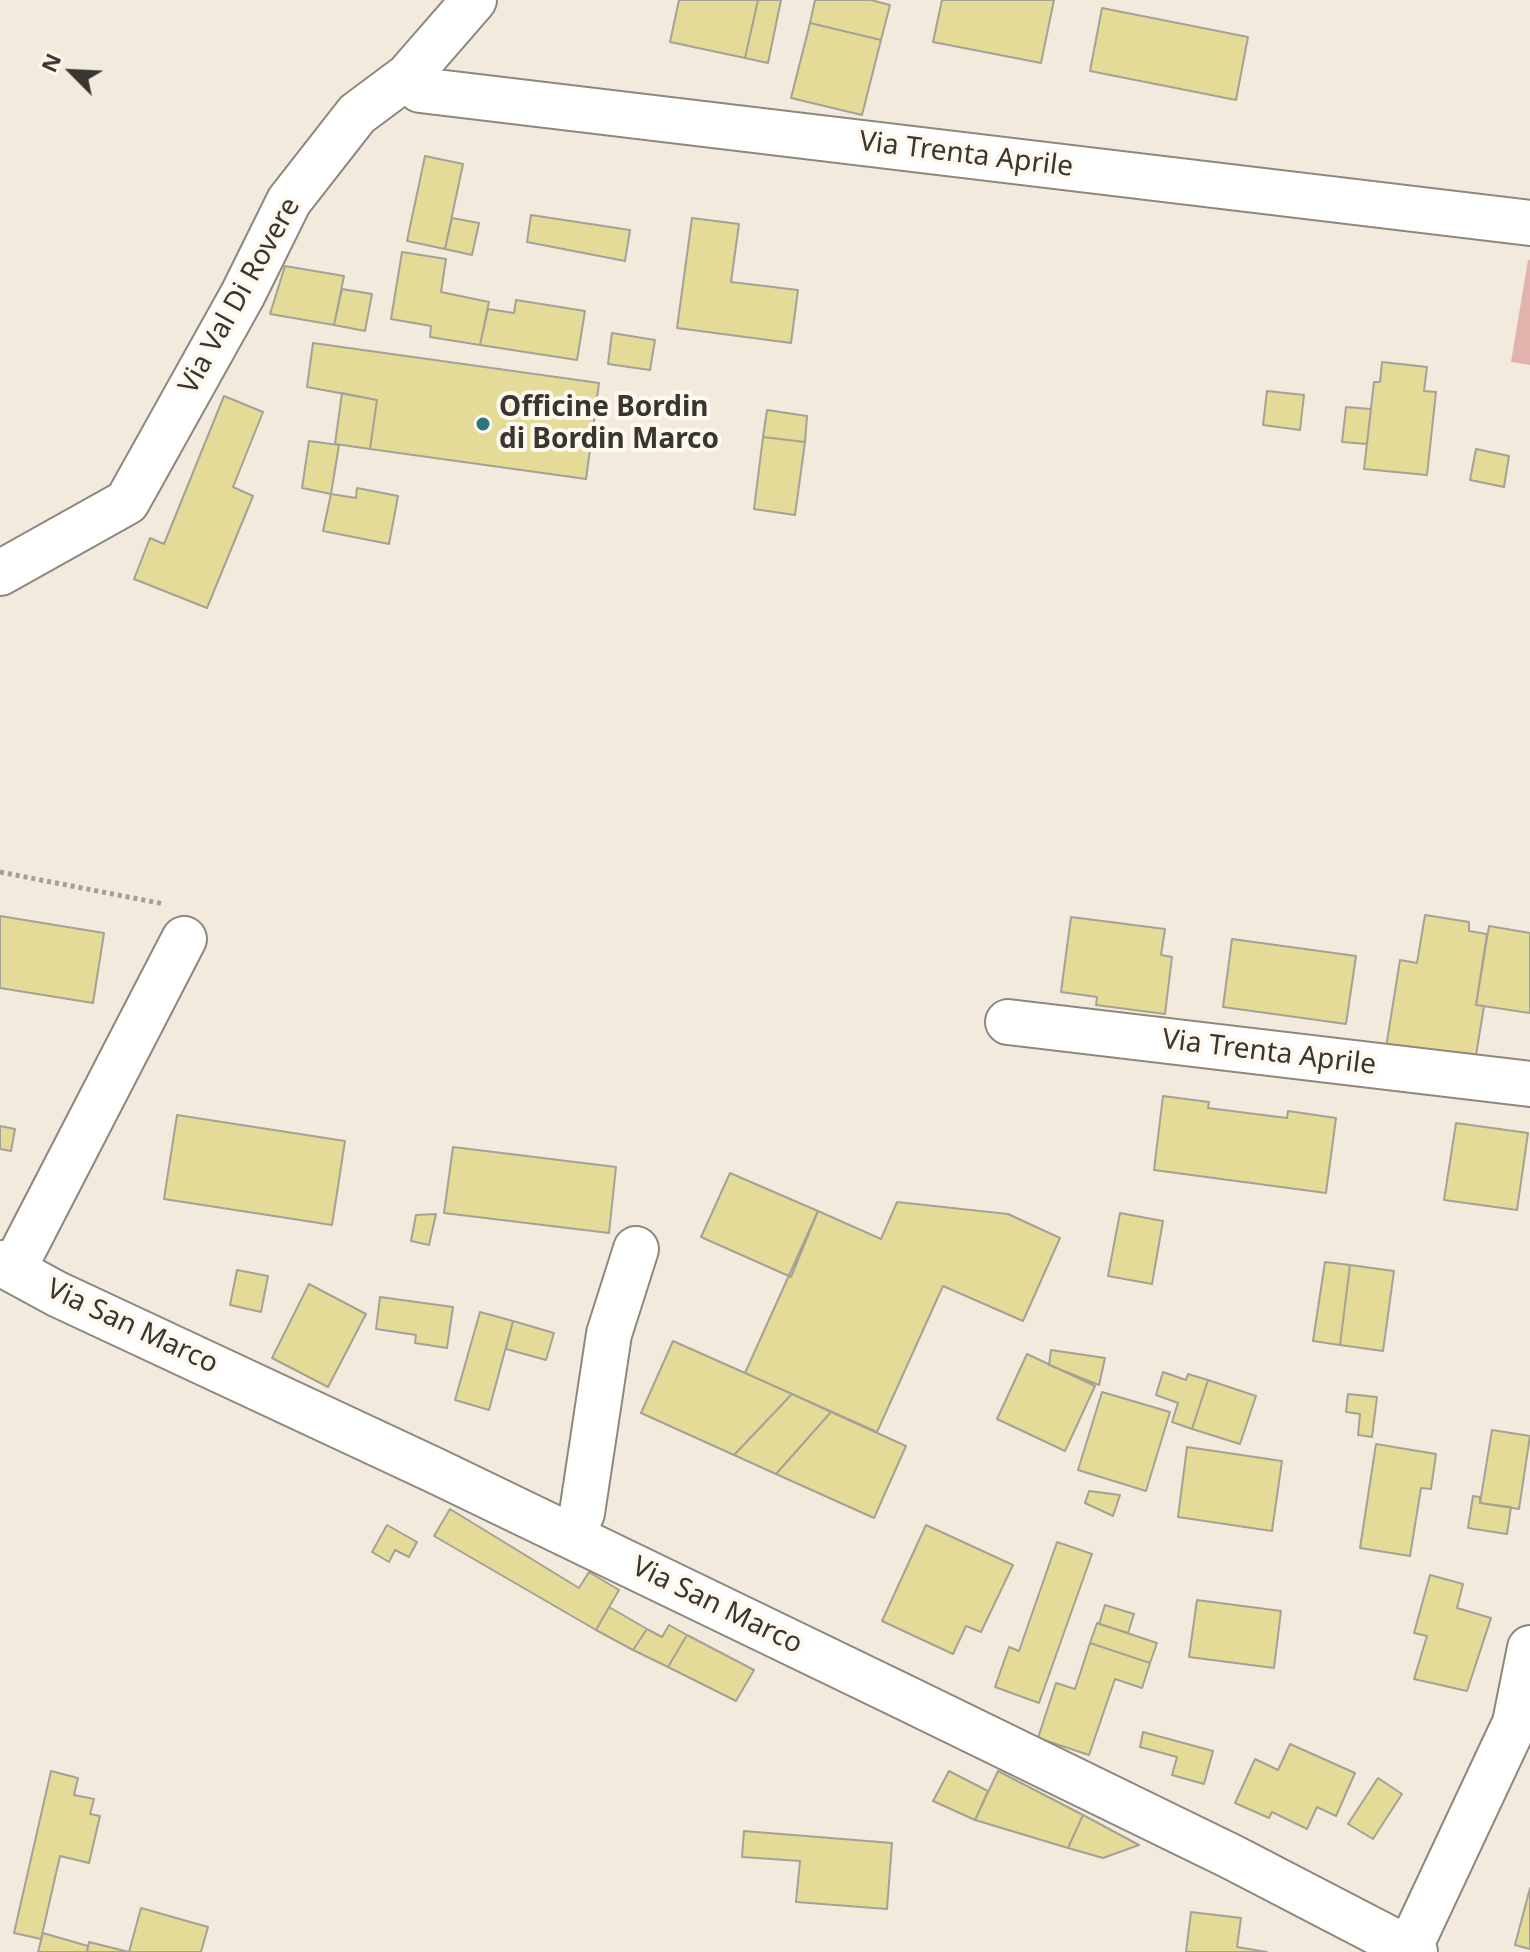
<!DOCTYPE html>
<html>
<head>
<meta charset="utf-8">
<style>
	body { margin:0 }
	#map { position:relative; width:1530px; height:1952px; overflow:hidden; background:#f3eade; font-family:"Noto Sans",sans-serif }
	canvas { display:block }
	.north { position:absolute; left:32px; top:32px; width:80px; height:80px; -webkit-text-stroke:6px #fff8ee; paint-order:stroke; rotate:294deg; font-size:22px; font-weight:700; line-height:32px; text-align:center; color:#393530 }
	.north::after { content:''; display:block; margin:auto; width:28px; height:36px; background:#393530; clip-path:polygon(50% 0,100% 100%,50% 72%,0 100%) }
</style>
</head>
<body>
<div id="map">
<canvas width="1530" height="1952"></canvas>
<div class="north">N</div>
</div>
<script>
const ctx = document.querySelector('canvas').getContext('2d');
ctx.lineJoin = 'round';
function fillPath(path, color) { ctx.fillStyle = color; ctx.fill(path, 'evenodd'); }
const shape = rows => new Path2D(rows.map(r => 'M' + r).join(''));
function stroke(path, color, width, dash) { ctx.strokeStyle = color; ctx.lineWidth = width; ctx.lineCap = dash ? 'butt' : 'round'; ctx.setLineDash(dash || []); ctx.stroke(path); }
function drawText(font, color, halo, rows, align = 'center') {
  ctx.font = font + ' "Noto Sans",sans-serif'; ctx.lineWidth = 8; ctx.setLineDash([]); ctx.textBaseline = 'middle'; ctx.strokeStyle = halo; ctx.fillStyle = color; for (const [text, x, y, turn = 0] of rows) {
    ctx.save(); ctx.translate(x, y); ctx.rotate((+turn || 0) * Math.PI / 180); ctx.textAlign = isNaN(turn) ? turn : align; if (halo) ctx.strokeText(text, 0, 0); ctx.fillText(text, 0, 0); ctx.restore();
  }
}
const green = shape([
	[1528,260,1530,260,1530,365,1511,362]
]);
const building = shape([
	[679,0,758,0,745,58,670,42,679,0],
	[758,0,781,0,768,63,745,58,758,0],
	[815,0,871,0,890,5,881,40,810,23,815,0],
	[942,0,1054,0,1041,63,933,42,942,0],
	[1102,8,1248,37,1236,100,1090,71,1102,8],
	[810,23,881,40,862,115,791,98,810,23],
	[425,156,463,164,445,249,407,241,425,156],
	[531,215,630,230,625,261,527,242,531,215],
	[452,218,479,223,472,255,445,249,452,218],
	[692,218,739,224,731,282,798,290,791,343,677,328,692,218],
	[402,252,446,259,441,292,489,302,480,345,430,337,431,326,391,319,402,252],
	[285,266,344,276,334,325,270,314,285,266],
	[342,289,372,294,365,331,334,325,342,289],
	[516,300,585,311,577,360,480,345,488,309,514,313,516,300],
	[612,333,655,340,650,370,608,364,612,333],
	[313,343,599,383,586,479,370,449,377,400,307,387,313,343],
	[1382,362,1427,367,1424,391,1436,392,1427,475,1364,469,1374,382,1380,382,1382,362],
	[1267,391,1304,395,1300,430,1263,425,1267,391],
	[342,393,377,400,370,449,335,444,342,393],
	[224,396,263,412,233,487,253,496,207,608,134,579,150,538,164,544,224,396],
	[1346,407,1371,409,1367,444,1342,442,1346,407],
	[767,410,807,416,805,442,763,437,767,410],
	[763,437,805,442,795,515,754,509,763,437],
	[309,441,339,445,331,494,302,488,309,441],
	[1476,449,1509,456,1504,487,1470,480,1476,449],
	[357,488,398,496,389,544,323,531,331,494,356,498,357,488],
	[1425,915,1469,922,1469,931,1487,934,1476,1005,1484,1006,1474,1068,1385,1054,1400,960,1417,963,1425,915],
	[0,916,104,933,93,1003,0,988,0,916],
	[1071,917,1165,929,1161,955,1172,957,1165,1014,1096,1005,1097,997,1061,992,1071,917],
	[1489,926,1530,933,1530,1013,1476,1005,1489,926],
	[1232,939,1356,956,1346,1024,1223,1007,1232,939],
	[1163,1096,1209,1102,1208,1108,1287,1118,1288,1111,1336,1118,1326,1193,1154,1170,1163,1096],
	[177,1115,345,1141,332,1225,164,1199,177,1115],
	[1456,1123,1528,1133,1517,1210,1444,1200,1456,1123],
	[0,1126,15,1129,11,1151,0,1149,0,1126],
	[453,1147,616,1167,609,1233,444,1213,453,1147],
	[730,1173,818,1211,791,1277,701,1237,730,1173],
	[897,1202,1008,1214,1060,1238,1023,1321,943,1286,877,1432,745,1373,818,1211,881,1239,897,1202],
	[1120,1213,1163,1221,1152,1284,1108,1276,1120,1213],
	[436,1214,429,1245,411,1241,416,1215,436,1214],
	[1325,1262,1350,1265,1340,1345,1313,1341,1325,1262],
	[1350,1265,1394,1271,1383,1351,1340,1345,1350,1265],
	[237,1270,268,1276,261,1312,230,1305,237,1270],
	[309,1284,366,1314,328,1387,272,1358,309,1284],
	[380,1297,453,1307,447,1348,415,1343,416,1335,376,1329,380,1297],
	[480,1312,513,1321,489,1410,455,1400,480,1312],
	[513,1321,554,1333,546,1360,506,1349,513,1321],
	[673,1341,745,1373,792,1394,734,1455,641,1413,673,1341],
	[1051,1350,1105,1358,1099,1385,1049,1365,1051,1350],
	[1027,1354,1095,1386,1065,1451,997,1419,1027,1354],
	[1163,1372,1186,1380,1188,1374,1208,1380,1192,1429,1172,1422,1178,1403,1156,1395,1163,1372],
	[1208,1380,1256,1396,1240,1444,1192,1429,1208,1380],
	[1102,1392,1170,1412,1146,1491,1078,1470,1102,1392],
	[792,1394,831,1412,776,1474,734,1455,792,1394],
	[1348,1394,1377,1397,1372,1437,1358,1435,1360,1414,1346,1412,1348,1394],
	[831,1412,906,1446,874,1518,776,1474,831,1412],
	[1492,1430,1530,1436,1519,1509,1480,1503,1492,1430],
	[1376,1444,1436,1454,1431,1489,1421,1488,1410,1556,1360,1548,1376,1444],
	[1187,1447,1282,1461,1272,1531,1178,1517,1187,1447],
	[1089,1491,1120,1495,1113,1516,1085,1503,1089,1491],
	[1473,1496,1480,1497,1480,1503,1511,1507,1507,1534,1468,1528,1473,1496],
	[450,1509,579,1588,589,1572,619,1590,596,1630,434,1536,450,1509],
	[387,1525,417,1542,409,1557,395,1550,389,1562,372,1552,387,1525],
	[926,1525,1013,1565,981,1632,966,1626,953,1654,882,1621,926,1525],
	[1057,1542,1092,1554,1039,1703,995,1687,1009,1647,1019,1651,1057,1542],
	[1430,1575,1463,1584,1457,1608,1491,1618,1467,1691,1414,1679,1427,1636,1414,1633,1430,1575],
	[1197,1600,1281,1611,1274,1668,1189,1657,1197,1600],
	[1105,1605,1134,1614,1128,1633,1099,1624,1105,1605],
	[609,1607,647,1629,633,1650,596,1630,609,1607],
	[1097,1623,1157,1643,1150,1663,1090,1643,1097,1623],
	[669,1625,687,1635,668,1667,633,1650,647,1629,662,1637,669,1625],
	[687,1635,754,1670,736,1701,668,1667,687,1635],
	[1090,1643,1150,1663,1142,1688,1115,1679,1089,1755,1038,1738,1056,1683,1075,1689,1090,1643],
	[1143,1732,1213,1751,1204,1784,1172,1775,1177,1757,1140,1747,1143,1732],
	[1290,1744,1355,1773,1336,1816,1317,1807,1307,1829,1272,1812,1269,1818,1235,1803,1255,1759,1278,1770,1290,1744],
	[51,1771,78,1778,74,1795,94,1799,90,1814,100,1816,89,1863,60,1856,41,1939,14,1933,51,1771],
	[949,1771,988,1791,975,1820,933,1801,949,1771],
	[998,1771,1083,1815,1068,1848,975,1820,998,1771],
	[1378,1778,1402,1794,1373,1839,1348,1824,1378,1778],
	[1083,1815,1139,1845,1103,1858,1068,1848,1083,1815],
	[744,1831,892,1843,887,1909,796,1902,800,1861,742,1857,744,1831],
	[1530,1888,1530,1949,1515,1945,1530,1888],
	[141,1908,208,1927,201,1952,87,1952,89,1942,129,1952,141,1908],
	[1191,1912,1241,1918,1237,1947,1267,1952,1186,1952,1191,1912],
	[43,1933,88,1946,87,1952,38,1952,43,1933]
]);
const path = shape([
	[0,872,164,904]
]);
const minor = shape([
	[408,76,420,90,1530,223],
	[0,573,127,502,243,294,289,201,357,114,408,76,474,0],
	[1008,1022,1530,1084],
	[0,1263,57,1294,436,1471,906,1698,1232,1857,1415,1952],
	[13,1270,184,939],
	[572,1536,582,1513,609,1334,636,1249],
	[1409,1949,1515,1723,1530,1648]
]);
const markers = [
	[483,424,8,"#2b757b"]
];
const streetNames = [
	["Via Trenta Aprile",966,155,7],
	["Via Val Di Rovere",240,296,-61],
	["Via Trenta Aprile",1269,1053,7],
	["Via San Marco",132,1327,25],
	["Via San Marco",717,1606,26]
];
const poiNames = [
	["Officine Bordin",499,408],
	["di Bordin Marco",499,440]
];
fillPath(green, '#e2b3ad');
fillPath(building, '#e3db97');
stroke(building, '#a4a295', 2);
stroke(minor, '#8f877c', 48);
stroke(path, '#a59e95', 5, [4, 4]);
stroke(minor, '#fff', 44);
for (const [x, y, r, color] of markers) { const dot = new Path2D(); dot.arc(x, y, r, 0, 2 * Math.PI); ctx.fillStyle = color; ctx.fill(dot); stroke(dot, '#fff8ee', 3); }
drawText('28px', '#393530', '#fff8ee', streetNames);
drawText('bold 28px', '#393530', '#fff8ee', poiNames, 'left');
</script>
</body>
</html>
